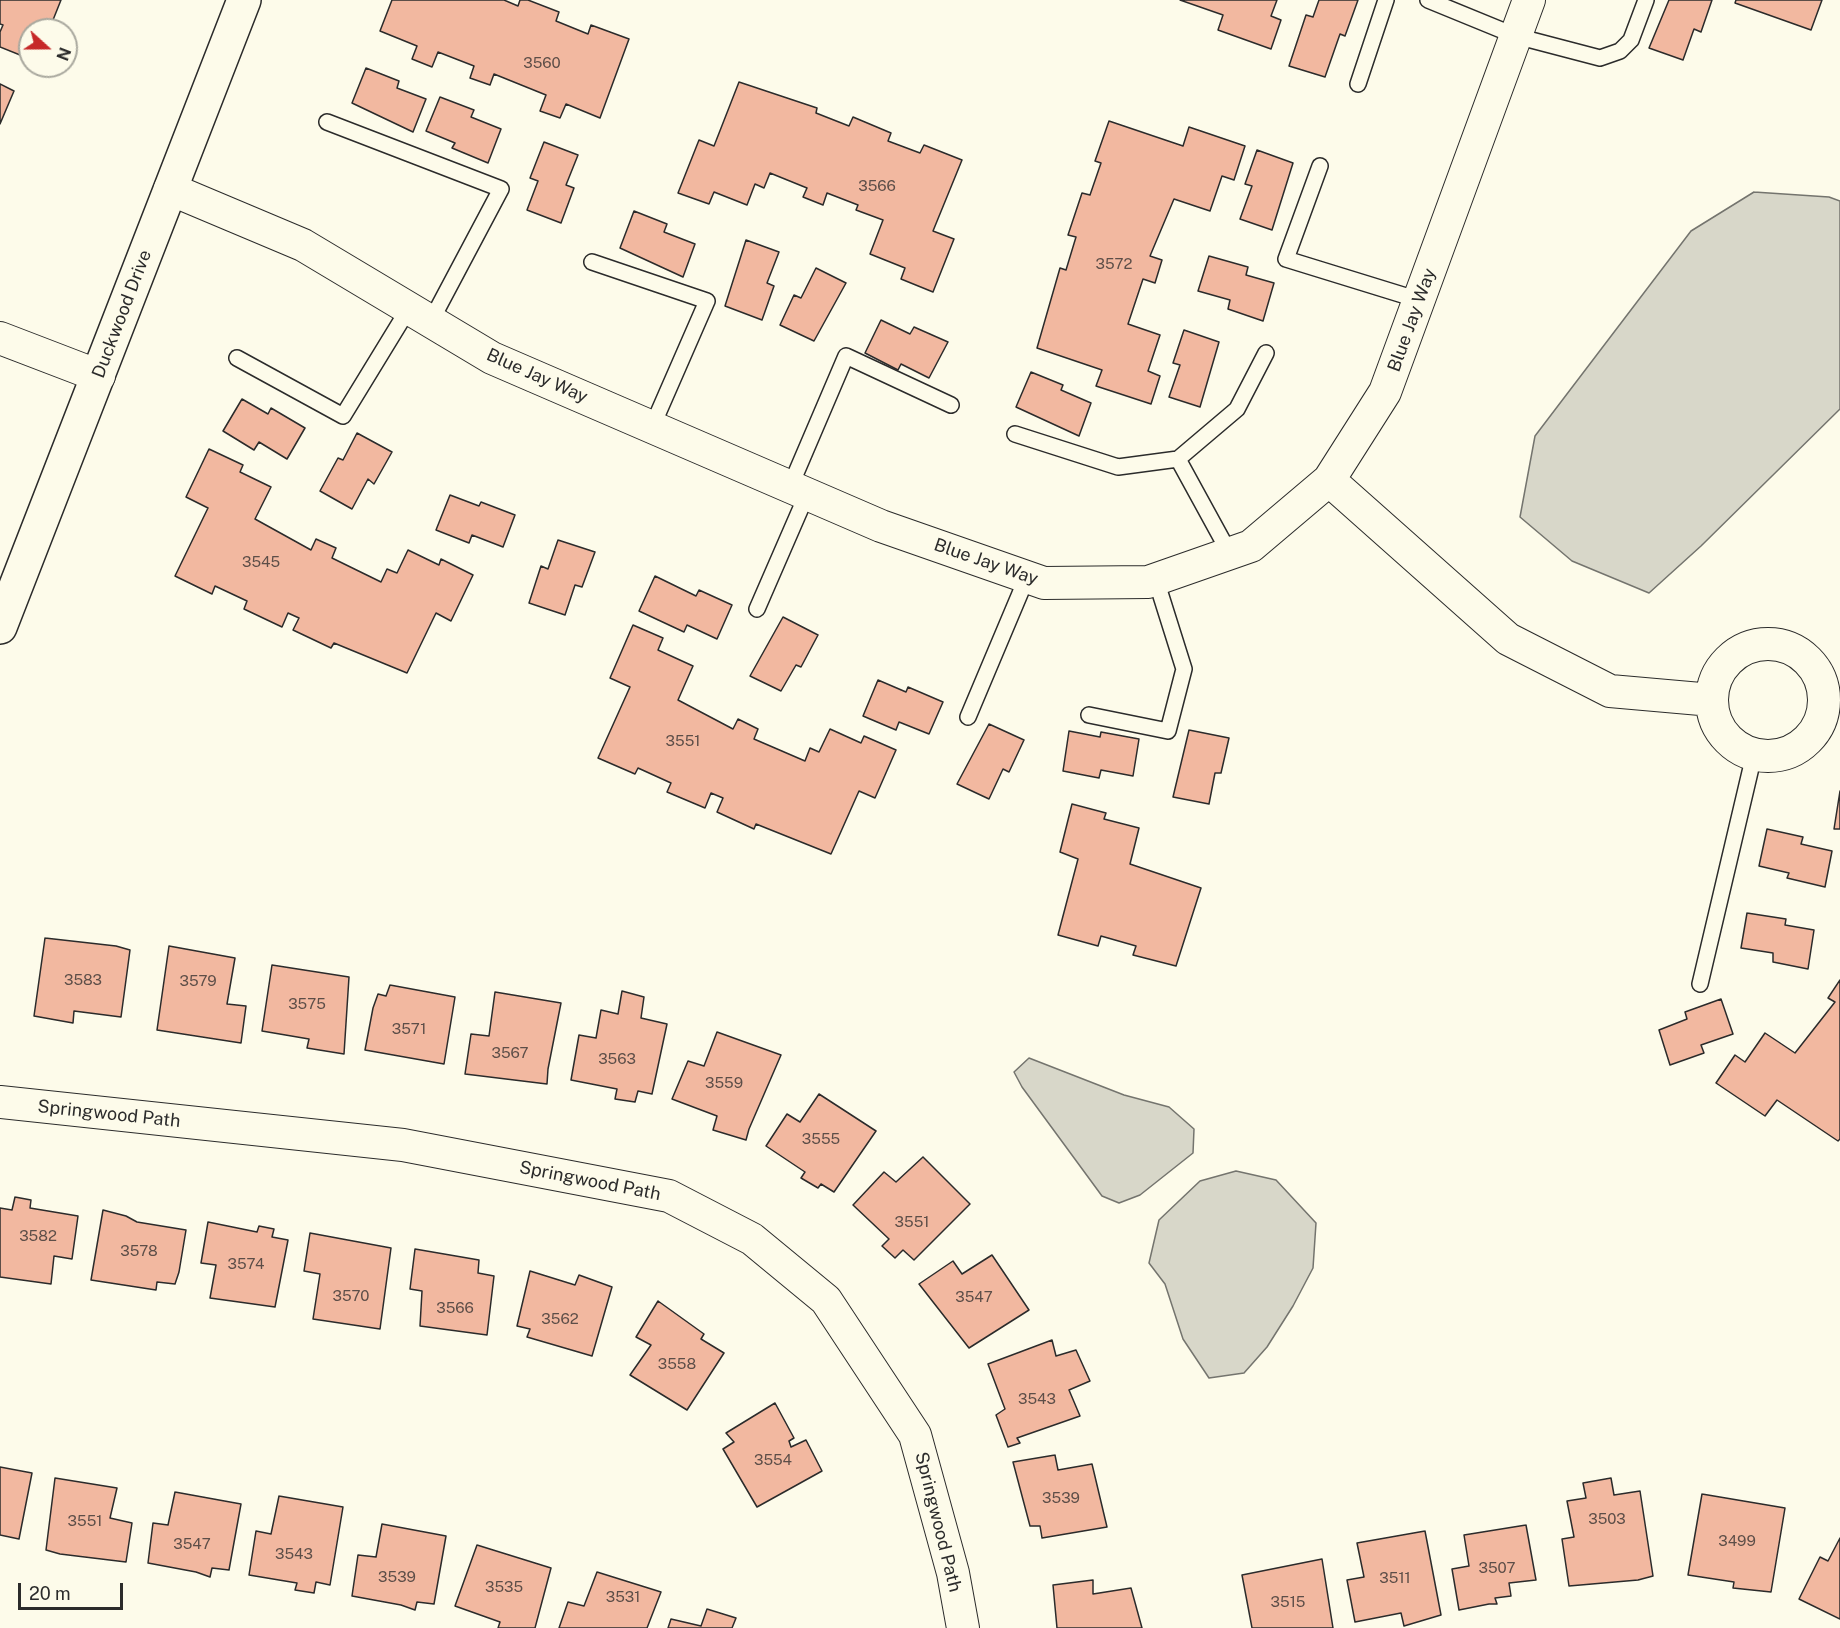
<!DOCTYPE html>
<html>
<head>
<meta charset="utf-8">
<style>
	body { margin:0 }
	#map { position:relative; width:1840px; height:1628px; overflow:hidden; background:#fdfbea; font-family:"Public Sans",sans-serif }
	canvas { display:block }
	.north { position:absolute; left:18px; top:18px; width:60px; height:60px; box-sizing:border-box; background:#fdfbea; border:2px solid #a9a89e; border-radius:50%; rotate:111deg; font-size:16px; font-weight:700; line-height:24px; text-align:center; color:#2b2b2b }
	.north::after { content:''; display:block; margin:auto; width:21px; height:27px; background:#c62828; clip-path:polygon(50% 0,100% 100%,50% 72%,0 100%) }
	.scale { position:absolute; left:18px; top:1583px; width:105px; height:27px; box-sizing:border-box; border:3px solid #2b2b2b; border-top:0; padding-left:8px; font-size:18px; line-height:21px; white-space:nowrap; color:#2b2b2b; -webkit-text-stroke:4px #fdfbea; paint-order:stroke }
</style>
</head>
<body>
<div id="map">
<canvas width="1840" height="1628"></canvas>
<div class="north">N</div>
<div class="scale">20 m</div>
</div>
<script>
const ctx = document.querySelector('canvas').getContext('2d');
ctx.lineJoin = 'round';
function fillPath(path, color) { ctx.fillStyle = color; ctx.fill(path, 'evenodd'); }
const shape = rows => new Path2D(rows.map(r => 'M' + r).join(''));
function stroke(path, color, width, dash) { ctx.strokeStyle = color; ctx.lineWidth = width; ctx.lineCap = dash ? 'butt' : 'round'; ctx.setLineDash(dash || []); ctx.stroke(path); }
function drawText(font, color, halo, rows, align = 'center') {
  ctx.font = font + ' "Public Sans",sans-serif'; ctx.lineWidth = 4.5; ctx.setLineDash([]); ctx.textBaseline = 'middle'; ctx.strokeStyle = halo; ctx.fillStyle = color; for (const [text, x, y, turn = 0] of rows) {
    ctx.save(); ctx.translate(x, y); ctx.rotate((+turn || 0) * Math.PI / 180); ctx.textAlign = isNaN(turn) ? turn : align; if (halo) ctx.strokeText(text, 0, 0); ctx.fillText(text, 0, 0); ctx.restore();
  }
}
const water = shape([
	[1754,192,1829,197,1840,201,1840,409,1701,546,1649,593,1572,561,1520,517,1535,436,1691,231,1754,192],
	[1029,1058,1124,1095,1169,1107,1194,1129,1193,1153,1140,1195,1119,1203,1102,1196,1022,1087,1014,1072,1029,1058],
	[1236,1171,1276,1180,1316,1223,1313,1268,1293,1306,1267,1347,1244,1373,1209,1378,1183,1339,1165,1284,1149,1263,1159,1220,1200,1181,1236,1171]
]);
const building = shape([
	[0,0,61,0,49,30,30,30,30,59,0,47,0,32,3,25,0,24,0,0],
	[392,0,504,0,518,6,520,0,528,0,559,12,556,21,588,34,591,25,629,39,600,118,566,104,560,118,540,111,546,95,494,74,490,85,470,78,474,66,438,52,432,67,412,59,417,46,380,31,392,0],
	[1180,0,1277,0,1271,16,1281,20,1271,49,1218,30,1223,15,1180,0],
	[1319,0,1358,0,1345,36,1340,34,1325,77,1289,66,1306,15,1313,17,1319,0],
	[1669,0,1712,0,1701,32,1694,29,1683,60,1649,48,1669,0],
	[1736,0,1822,0,1811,30,1735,3,1736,0],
	[366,68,399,81,397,88,426,99,413,132,352,103,366,68],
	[739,82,817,108,816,113,849,126,853,117,891,133,888,141,920,153,924,145,962,160,933,231,954,239,933,292,901,279,905,268,870,254,883,220,856,210,858,205,827,193,823,205,803,197,807,188,770,173,764,188,755,184,747,205,714,192,709,204,678,193,699,140,714,146,739,82],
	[0,84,14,91,0,124,0,84],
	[440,97,474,110,471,117,501,129,488,163,452,148,455,143,426,131,440,97],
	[1109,121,1183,146,1189,127,1245,146,1234,180,1222,176,1210,211,1174,199,1150,256,1162,260,1155,283,1143,279,1128,324,1160,335,1148,371,1160,376,1151,404,1096,386,1102,370,1037,348,1060,268,1066,270,1076,237,1068,235,1082,193,1090,195,1101,163,1095,161,1109,121],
	[544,142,578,155,566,185,574,188,561,223,527,210,538,181,530,178,544,142],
	[1257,150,1293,163,1272,230,1240,219,1252,186,1245,184,1257,150],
	[634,211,667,224,664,232,695,244,683,277,620,248,634,211],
	[746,240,779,252,767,283,774,286,762,320,725,306,746,240],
	[1209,256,1248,267,1246,275,1274,283,1263,321,1228,309,1230,300,1198,291,1209,256],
	[816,268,846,283,814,341,780,325,794,295,801,298,816,268],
	[881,320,910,334,914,327,948,342,929,378,901,364,898,370,865,353,881,320],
	[1184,330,1219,342,1200,407,1169,397,1180,365,1173,363,1184,330],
	[1031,372,1063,385,1061,390,1091,403,1079,436,1016,407,1031,372],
	[242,399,268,414,271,408,305,428,287,459,259,442,254,450,223,431,242,399],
	[357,433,392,452,374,484,368,479,352,509,320,491,338,458,343,460,357,433],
	[209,449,243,465,240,472,271,487,255,519,311,550,316,539,336,548,332,558,381,582,387,569,397,573,408,550,439,565,441,559,473,575,451,621,436,613,407,673,334,643,331,648,293,630,299,618,288,613,282,627,244,609,247,601,215,586,212,594,175,576,208,508,186,497,209,449],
	[450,495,479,506,481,502,515,515,503,547,472,535,469,543,436,530,450,495],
	[558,540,595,552,582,587,575,585,565,615,529,603,541,566,548,569,558,540],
	[655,576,696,596,699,590,732,605,717,639,687,625,684,632,639,611,655,576],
	[783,617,818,635,801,667,796,665,781,691,750,676,783,617],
	[633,625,663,638,658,650,693,666,678,700,733,729,738,719,758,729,754,739,805,761,810,748,819,752,830,729,861,743,864,736,896,750,875,798,859,791,831,854,756,824,754,829,717,812,723,798,711,793,705,808,667,792,671,783,638,768,635,774,598,758,630,687,610,678,633,625],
	[878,680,906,692,908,687,943,702,929,734,899,722,896,730,863,716,878,680],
	[989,724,1024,740,1009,772,1003,769,989,799,957,784,989,724],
	[1189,730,1229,738,1221,773,1215,773,1209,804,1173,797,1189,730],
	[1069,731,1100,737,1101,732,1139,739,1133,776,1101,770,1099,778,1063,771,1069,731],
	[1840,791,1840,829,1834,829,1840,791],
	[1072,804,1106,813,1104,819,1139,828,1130,864,1201,888,1176,966,1133,955,1136,946,1101,936,1098,946,1058,935,1078,859,1060,852,1072,804],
	[1767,829,1803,837,1801,844,1832,851,1825,887,1787,878,1789,873,1759,866,1767,829],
	[1747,913,1786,919,1785,925,1814,930,1808,969,1773,962,1773,953,1741,948,1747,913],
	[45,938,116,946,130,950,121,1017,74,1011,73,1023,34,1016,45,938],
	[169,946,235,958,227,1004,246,1006,241,1043,157,1030,169,946],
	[272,965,349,977,344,1054,307,1048,309,1039,262,1031,272,965],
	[1840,980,1840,1139,1838,1141,1777,1100,1765,1116,1716,1083,1735,1055,1745,1062,1765,1033,1795,1053,1835,1002,1828,998,1840,980],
	[390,985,455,997,444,1064,365,1050,373,1008,378,994,386,996,390,985],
	[622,991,644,997,641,1018,667,1024,652,1094,638,1091,635,1102,615,1099,617,1089,571,1080,579,1035,596,1038,601,1010,618,1014,622,991],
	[495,992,561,1003,548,1069,547,1084,465,1074,471,1034,489,1036,495,992],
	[1721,999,1733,1034,1701,1045,1704,1053,1670,1065,1659,1030,1687,1019,1685,1012,1721,999],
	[717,1032,781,1055,749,1129,746,1140,713,1130,717,1116,672,1099,688,1061,704,1066,717,1032],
	[819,1094,876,1131,834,1192,821,1184,818,1188,801,1178,805,1172,766,1146,787,1114,800,1122,819,1094],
	[923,1157,970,1204,914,1260,903,1250,895,1258,882,1246,889,1239,853,1205,884,1172,896,1182,923,1157],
	[15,1197,31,1200,30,1208,78,1216,72,1259,54,1256,51,1284,0,1277,0,1208,12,1210,15,1197],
	[103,1210,126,1216,137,1222,186,1230,179,1272,175,1284,157,1282,156,1290,91,1280,103,1210],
	[208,1222,257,1232,259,1226,274,1229,272,1237,288,1240,275,1307,210,1298,216,1265,201,1263,208,1222],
	[310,1233,391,1248,380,1329,313,1319,320,1274,304,1271,310,1233],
	[415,1249,479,1260,478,1273,494,1276,487,1335,420,1326,422,1291,410,1289,415,1249],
	[992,1255,1029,1310,969,1348,919,1284,953,1261,962,1274,992,1255],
	[530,1271,575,1285,579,1275,612,1287,592,1356,527,1337,530,1329,517,1326,530,1271],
	[658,1301,704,1334,701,1339,724,1353,687,1410,630,1375,651,1345,636,1337,658,1301],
	[1052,1340,1056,1356,1076,1350,1090,1381,1069,1390,1080,1416,1017,1438,1020,1443,1008,1447,996,1415,1005,1409,988,1364,1052,1340],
	[775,1403,794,1438,789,1441,791,1447,806,1440,822,1471,757,1507,723,1449,734,1442,726,1433,775,1403],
	[1055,1455,1058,1470,1092,1464,1107,1527,1042,1538,1040,1526,1030,1526,1013,1462,1055,1455],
	[0,1467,32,1473,19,1539,0,1535,0,1467],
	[55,1478,117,1488,110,1518,132,1523,126,1562,60,1554,46,1550,55,1478],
	[1611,1478,1614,1495,1640,1491,1653,1576,1638,1580,1569,1586,1562,1539,1574,1537,1567,1501,1586,1498,1583,1483,1611,1478],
	[175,1492,241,1504,229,1570,212,1568,210,1577,196,1572,148,1563,153,1523,168,1525,175,1492],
	[1702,1494,1785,1508,1771,1592,1733,1588,1734,1582,1688,1575,1702,1494],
	[279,1496,343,1507,330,1585,316,1582,314,1593,295,1590,297,1583,249,1575,256,1531,271,1534,279,1496],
	[382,1524,446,1536,434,1604,417,1602,415,1610,401,1605,352,1596,358,1555,376,1557,382,1524],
	[1526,1525,1536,1580,1509,1583,1511,1596,1495,1598,1497,1604,1489,1604,1459,1610,1452,1569,1469,1566,1464,1535,1526,1525],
	[1425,1531,1441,1615,1404,1626,1401,1613,1355,1622,1347,1580,1364,1577,1357,1543,1425,1531],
	[1840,1538,1840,1619,1799,1599,1820,1557,1828,1561,1840,1538],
	[477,1545,551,1568,535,1628,498,1628,500,1622,455,1606,477,1545],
	[1322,1559,1333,1628,1252,1628,1242,1575,1322,1559],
	[597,1572,661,1592,647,1628,559,1628,568,1602,584,1606,597,1572],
	[1093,1580,1093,1594,1131,1588,1142,1628,1057,1628,1053,1585,1093,1580],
	[707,1609,736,1618,732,1628,668,1628,671,1619,701,1626,707,1609]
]);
const lane = shape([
	[1428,0,1516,36,1600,58,1620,51,1631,40,1646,0],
	[1358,84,1386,0],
	[327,122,501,189,431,321],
	[1320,166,1286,259,1419,300],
	[592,262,707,301,652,427],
	[237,358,343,416,409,308],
	[1015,434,1118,467,1178,459,1230,554],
	[1178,459,1237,409,1266,353],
	[790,487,846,356,951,405],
	[757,609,807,494],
	[1089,715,1168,731,1184,669,1156,580],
	[968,717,1027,577],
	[1700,984,1754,755]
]);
const street = shape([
	[170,189,303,245,492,358,881,526,1044,583,1148,582,1251,546,1329,480,1385,392,1529,0],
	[0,338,99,376],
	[1329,480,1508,639,1610,691,1712,700],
	'1712 700a56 56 0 1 1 112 0a56 56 0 1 1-112 0Z',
	[0,1102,403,1145,669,1196,752,1239,826,1300,915,1435,953,1573,963,1628]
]);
const secondary = shape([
	[0,627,244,0]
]);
const numberNames = [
	["3560",542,63],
	["3566",877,186],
	["3572",1114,264],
	["3545",261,562],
	["3551",683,741],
	["3583",83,980],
	["3579",198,981],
	["3575",307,1004],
	["3571",409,1029],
	["3567",510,1053],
	["3563",617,1059],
	["3559",724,1083],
	["3555",821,1139],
	["3551",912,1222],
	["3582",38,1236],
	["3578",139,1251],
	["3574",246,1264],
	["3570",351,1296],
	["3547",974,1297],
	["3566",455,1308],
	["3562",560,1319],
	["3558",677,1364],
	["3543",1037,1399],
	["3554",773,1460],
	["3539",1061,1498],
	["3503",1607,1519],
	["3551",85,1521],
	["3499",1737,1541],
	["3547",192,1544],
	["3543",294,1554],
	["3507",1497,1568],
	["3539",397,1577],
	["3511",1395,1578],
	["3535",504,1587],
	["3531",623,1597],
	["3515",1288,1602]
];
const streetNames = [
	["Duckwood Drive",122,314,-69],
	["Blue Jay Way",1412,320,-70],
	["Blue Jay Way",537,376,24],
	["Blue Jay Way",986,562,19],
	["Springwood Path",109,1114,6],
	["Springwood Path",590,1181,11],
	["Springwood Path",938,1522,76]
];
fillPath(water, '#d8d7c9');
stroke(water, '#74746e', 1.5);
fillPath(building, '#f2b8a0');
stroke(building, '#2b2b2b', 1.5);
stroke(lane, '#2b2b2b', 18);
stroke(street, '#2b2b2b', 34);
stroke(secondary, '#2b2b2b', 36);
stroke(lane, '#fdfbea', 15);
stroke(street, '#fdfbea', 32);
stroke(secondary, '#fdfbea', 33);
drawText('15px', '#5d4e48', null, numberNames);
drawText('18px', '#2b2b2b', '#fdfbea', streetNames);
</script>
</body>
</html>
